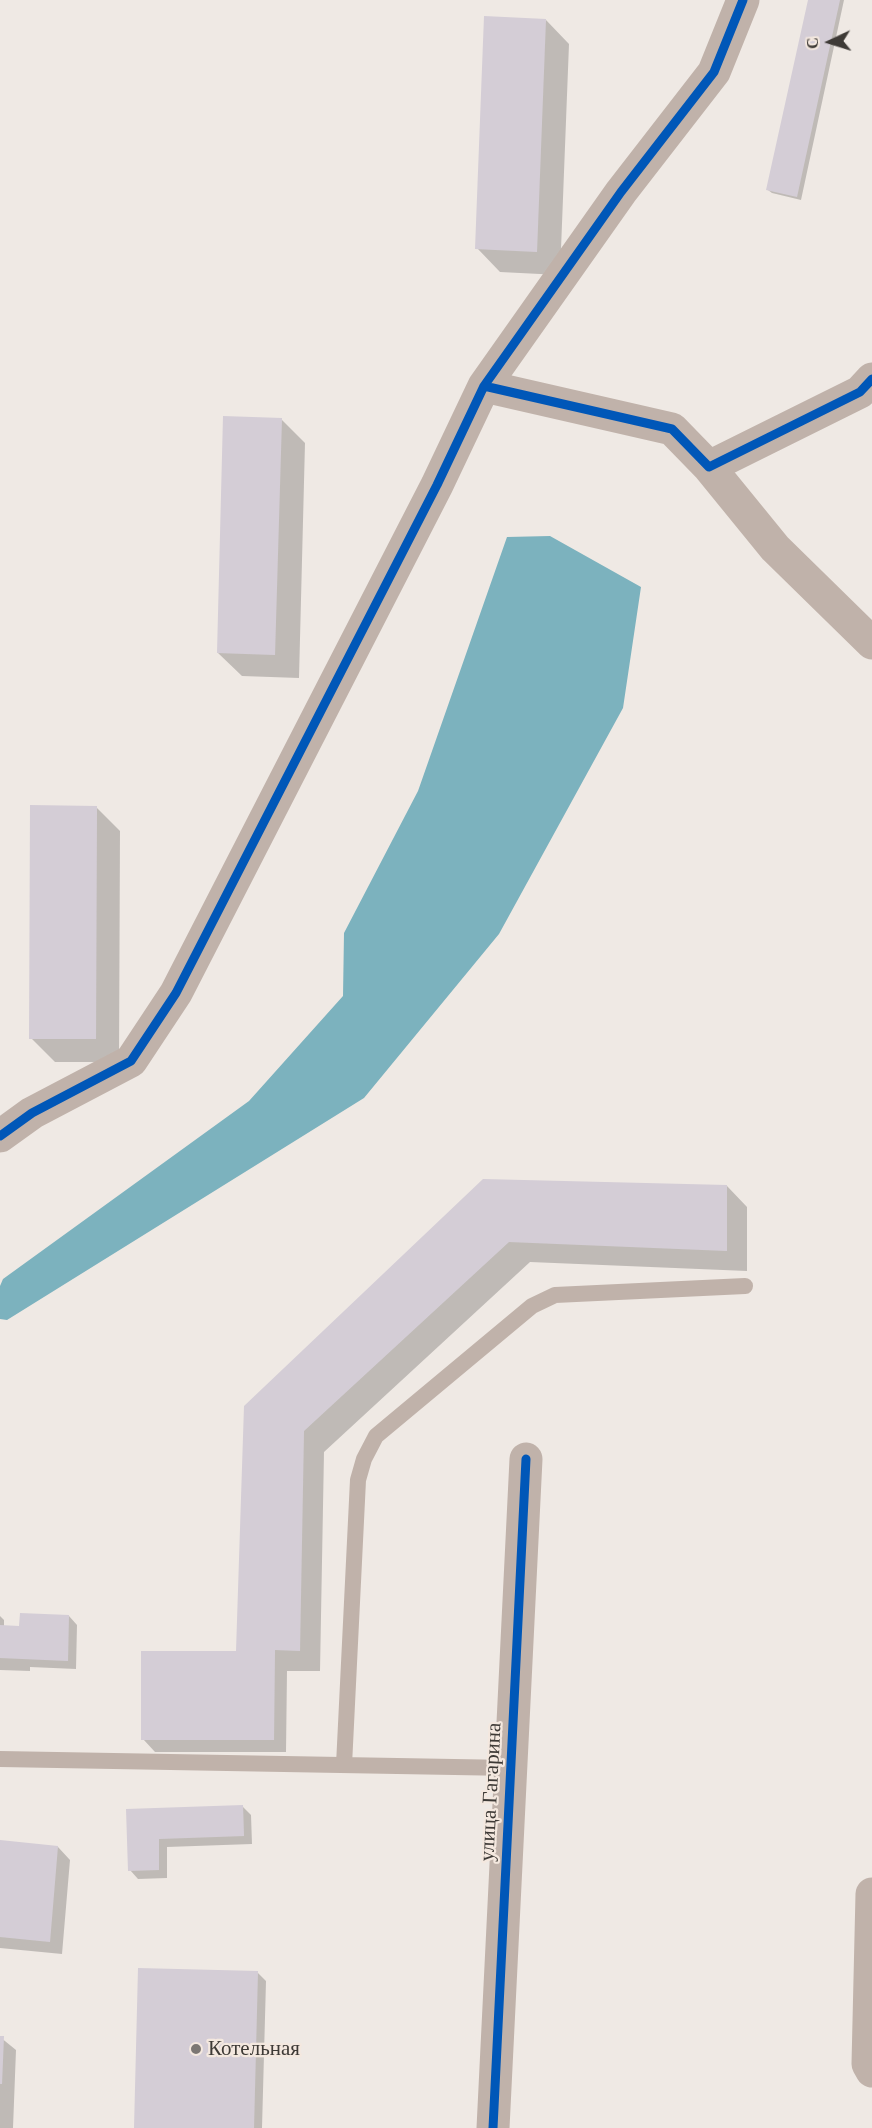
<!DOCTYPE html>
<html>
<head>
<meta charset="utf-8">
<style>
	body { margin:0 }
	#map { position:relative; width:872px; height:2128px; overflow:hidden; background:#efe9e4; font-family:"Libre Baskerville",serif }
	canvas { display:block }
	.north { position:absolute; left:800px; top:12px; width:60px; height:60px; -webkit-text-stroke:4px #f4e8df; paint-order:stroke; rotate:266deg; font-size:16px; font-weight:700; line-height:24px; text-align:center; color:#3e3a36 }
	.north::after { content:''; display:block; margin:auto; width:21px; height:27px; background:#3e3a36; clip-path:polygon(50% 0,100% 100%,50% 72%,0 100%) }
</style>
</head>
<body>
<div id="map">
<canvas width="872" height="2128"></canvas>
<div class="north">С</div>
</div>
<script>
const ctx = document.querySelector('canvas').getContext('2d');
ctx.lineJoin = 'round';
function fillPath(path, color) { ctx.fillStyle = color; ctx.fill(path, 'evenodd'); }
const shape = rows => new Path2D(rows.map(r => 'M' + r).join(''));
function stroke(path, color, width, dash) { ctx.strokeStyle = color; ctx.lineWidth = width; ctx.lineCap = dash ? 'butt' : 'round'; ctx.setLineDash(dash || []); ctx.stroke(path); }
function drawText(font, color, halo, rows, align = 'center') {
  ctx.font = font + ' "Libre Baskerville",serif'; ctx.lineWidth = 4.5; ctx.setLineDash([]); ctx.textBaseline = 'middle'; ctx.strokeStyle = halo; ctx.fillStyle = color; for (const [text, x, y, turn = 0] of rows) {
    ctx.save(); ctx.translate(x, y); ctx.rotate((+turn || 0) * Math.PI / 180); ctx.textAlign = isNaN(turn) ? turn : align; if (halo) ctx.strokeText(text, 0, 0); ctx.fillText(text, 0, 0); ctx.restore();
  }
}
const water = shape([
	[550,536,641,587,623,708,499,934,364,1098,7,1320,0,1319,0,1286,3,1279,249,1101,343,996,344,933,418,791,507,537]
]);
const shadow = shape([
	[809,0,844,0,801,200,772,193,768,190],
	[546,20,569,44,560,275,500,272,477,248],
	[281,419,305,443,299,678,242,676,218,653],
	[96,807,120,831,119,1062,55,1062,31,1038],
	[484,1180,727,1186,747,1207,747,1271,530,1262,324,1452,320,1671,287,1671,286,1752,155,1752,143,1739,237,1652,246,1406],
	[0,1616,4,1620,4,1627,20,1627,69,1616,77,1625,76,1669,30,1667,30,1671,0,1670],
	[243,1807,251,1815,252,1844,167,1847,167,1878,138,1879,130,1870,128,1810],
	[0,1842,58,1847,70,1860,62,1954,0,1948],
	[257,1972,266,1981,262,2128,136,2128],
	[0,2037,16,2050,13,2128,0,2128]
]);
const building = shape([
	[808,0,840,0,797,197,766,190],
	[484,16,546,19,537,252,475,249],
	[223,416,282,418,275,655,217,653],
	[30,805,97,806,96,1039,29,1039],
	[483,1179,727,1185,727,1251,509,1242,304,1431,300,1651,275,1650,274,1740,141,1740,141,1651,236,1651,244,1406],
	[20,1613,69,1615,68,1661,0,1658,0,1625,19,1626],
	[243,1805,244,1836,159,1839,159,1870,128,1871,126,1809],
	[0,1840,58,1846,50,1942,0,1937],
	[138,1968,258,1971,254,2128,134,2128],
	[0,2036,4,2036,2,2084,0,2084]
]);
const lane = shape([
	[0,1759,511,1768],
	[344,1765,358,1480,364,1459,376,1436,532,1306,555,1295,745,1286]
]);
const street = shape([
	[484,386,672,429,709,467,860,392,872,379],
	[709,467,775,548,872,643],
	[0,1136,32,1113,131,1061,176,993,437,485,484,386,621,192,714,72,743,0],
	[872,1894,868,2064,872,2071],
	[493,2128,526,1459]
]);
const cycleway = shape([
	[484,386,672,429,709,467,860,392,872,379],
	[0,1136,32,1113,131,1061,176,993,437,485,484,386,621,192,714,72,743,0],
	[493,2128,526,1459]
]);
const markers = [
	[196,2049,6,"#7c7773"]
];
const streetNames = [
	["улица Гагарина",491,1792,-87]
];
const poiNames = [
	["Котельная",208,2049]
];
fillPath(water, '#7cb2be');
fillPath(shadow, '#0003');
fillPath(building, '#d4cdd6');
stroke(lane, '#c0b2aa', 16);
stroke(street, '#c0b2aa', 33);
stroke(cycleway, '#0057b8', 9);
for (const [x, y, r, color] of markers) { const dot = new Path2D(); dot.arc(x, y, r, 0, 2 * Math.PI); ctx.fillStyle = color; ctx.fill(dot); stroke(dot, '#f4e8df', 2); }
drawText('21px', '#3e3a36', '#f4e8df', streetNames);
drawText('21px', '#3e3a36', '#f4e8df', poiNames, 'left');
</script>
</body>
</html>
